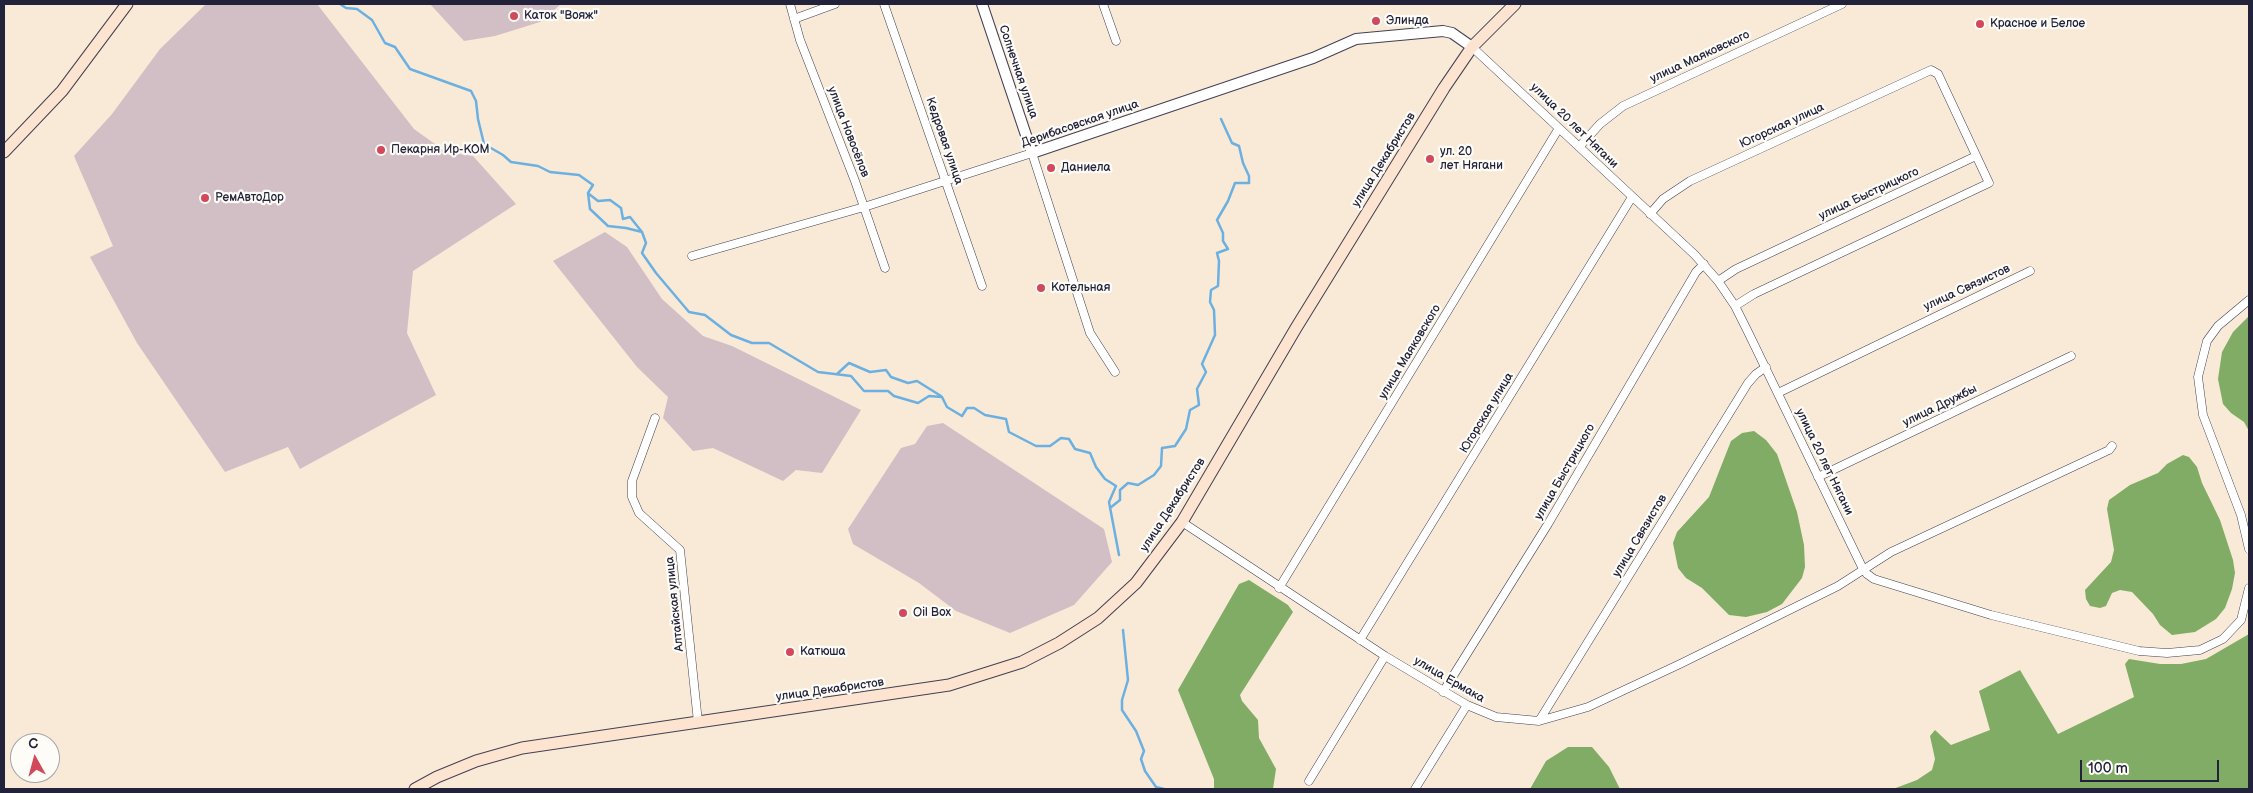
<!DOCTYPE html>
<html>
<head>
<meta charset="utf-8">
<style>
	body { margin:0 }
	#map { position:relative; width:2253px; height:793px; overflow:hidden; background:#f8ead7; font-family:"Balsamiq Sans",sans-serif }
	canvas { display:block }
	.frame { position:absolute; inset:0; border:5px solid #22223b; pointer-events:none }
	.north { position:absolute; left:10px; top:733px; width:50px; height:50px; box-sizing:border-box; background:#fdfcf7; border:1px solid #a5a5ac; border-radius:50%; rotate:353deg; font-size:14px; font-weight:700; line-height:20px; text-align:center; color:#22223b }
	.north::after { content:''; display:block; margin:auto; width:18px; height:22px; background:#d1495b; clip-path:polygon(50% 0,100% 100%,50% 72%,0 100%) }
	.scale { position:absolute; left:2080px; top:760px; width:139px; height:22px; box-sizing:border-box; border:2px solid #22223b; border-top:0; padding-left:6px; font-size:15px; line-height:18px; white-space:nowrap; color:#22223b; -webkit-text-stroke:4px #fdfcf7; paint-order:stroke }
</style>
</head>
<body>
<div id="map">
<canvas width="2253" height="793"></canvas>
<div class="frame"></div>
<div class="north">С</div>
<div class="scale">100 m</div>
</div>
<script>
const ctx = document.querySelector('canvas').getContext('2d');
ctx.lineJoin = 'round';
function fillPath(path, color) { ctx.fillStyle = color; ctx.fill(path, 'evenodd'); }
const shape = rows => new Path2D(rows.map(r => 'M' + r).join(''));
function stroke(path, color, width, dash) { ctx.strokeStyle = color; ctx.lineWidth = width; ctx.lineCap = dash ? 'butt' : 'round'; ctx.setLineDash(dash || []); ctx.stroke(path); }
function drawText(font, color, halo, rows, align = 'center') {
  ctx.font = font + ' "Balsamiq Sans",sans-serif'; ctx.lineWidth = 4.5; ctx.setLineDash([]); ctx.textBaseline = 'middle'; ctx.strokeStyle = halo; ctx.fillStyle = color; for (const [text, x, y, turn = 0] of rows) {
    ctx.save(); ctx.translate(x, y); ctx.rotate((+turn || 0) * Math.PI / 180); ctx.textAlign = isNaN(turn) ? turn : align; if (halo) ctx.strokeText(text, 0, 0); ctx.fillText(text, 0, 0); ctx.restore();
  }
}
const industrial = shape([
	[206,4,317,4,414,129,446,152,473,156,516,204,413,271,407,333,436,395,300,469,288,447,225,472,137,343,90,257,113,246,74,156,112,114,160,49],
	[430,4,561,4,540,22,495,36,464,41],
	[605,232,627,247,662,299,703,336,732,346,861,410,822,473,796,470,783,481,713,448,693,451,663,418,668,397,637,367,553,261],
	[943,423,1104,529,1112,562,1074,605,1010,633,956,611,919,583,853,544,848,529,901,448,915,444,927,426]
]);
const forest = shape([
	[2249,316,2249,431,2244,422,2231,413,2223,404,2218,379,2222,352,2233,332],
	[1754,431,1766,440,1777,454,1797,512,1804,545,1805,567,1802,578,1782,604,1767,612,1746,617,1729,615,1702,588,1686,578,1678,568,1673,543,1677,532,1709,497,1731,441,1742,433],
	[2183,455,2189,457,2197,467,2202,483,2220,520,2233,560,2235,573,2232,589,2225,608,2216,619,2195,632,2172,635,2160,625,2153,614,2132,592,2120,590,2112,593,2106,606,2100,608,2090,606,2086,599,2085,590,2111,562,2114,550,2107,509,2109,500,2130,485,2158,473,2167,464],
	[1249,580,1288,605,1293,612,1240,695,1242,701,1258,720,1259,738,1276,769,1273,789,1214,789,1214,779,1178,690,1239,584],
	[2249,634,2249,789,1893,789,1917,780,1932,770,1935,759,1930,736,1935,730,1951,745,1990,730,1979,691,2020,670,2058,734,2134,697,2125,664,2129,659,2160,664,2181,664,2206,659],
	[1568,747,1592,747,1609,767,1620,789,1530,789,1546,761]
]);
const stream = shape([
	[340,4,346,8,357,9,372,20,385,43,395,47,410,69,471,91,476,101,478,119,484,144,503,155,511,162,538,166,550,172,579,175,593,185,588,193,590,209,608,226,626,228,642,232,646,243,642,253,656,273,689,312,705,315,731,335,752,343,769,343,818,372,851,376,864,391,888,391,894,396,918,403,929,396,942,397,947,407,962,416,967,408,974,408,985,415,1006,419,1009,432,1036,446,1050,446,1061,438,1069,439,1075,449,1090,453,1096,467,1105,479,1116,486,1109,502,1119,555],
	[589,194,598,201,610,200,621,208,623,219,630,217,642,232],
	[837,374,849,363,870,372,886,370,891,377,908,383,917,381,941,396],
	[1110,508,1120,500,1120,490,1128,483,1138,485,1154,475,1161,466,1162,448,1175,446,1186,429,1190,410,1199,405,1197,389,1206,372,1202,364,1215,335,1214,310,1210,302,1211,290,1218,286,1219,261,1217,253,1228,249,1223,241,1223,233,1217,220,1228,201,1235,183,1249,183,1249,176,1243,163,1239,146,1232,143,1221,119],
	[1123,630,1128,680,1122,700,1122,710,1136,731,1144,751,1141,759,1145,771,1156,787,1164,789]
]);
const minor = shape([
	[790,4,800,40,855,181,885,268],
	[884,4,982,286],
	[1103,4,1116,41],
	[794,19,835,4],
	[1472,47,1695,255,1718,281,1735,306,1749,334,1863,569,1867,574,1874,579,1991,615,2139,651,2167,653,2200,650,2223,639,2241,620,2249,588],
	[1579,147,1600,124,1623,106,1842,4],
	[1650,214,1663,199,1690,181,1931,70,1938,74,1989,183,1754,294,1735,306],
	[692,256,864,207,1032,153,1090,333,1115,372],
	[1718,281,1736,269,1976,156],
	[2249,300,2218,326,2207,341,2198,377,2203,415,2241,515,2249,549],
	[1778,393,2030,271],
	[655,418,632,481,632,497,639,513,680,550,698,722],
	[1818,477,2071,356],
	[1182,522,1385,656,1467,705,1496,717,1539,721,1588,707,1680,664,1838,586,1891,552,2109,450,2112,446],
	[1279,588,1559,128],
	[1360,640,1632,197],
	[1443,692,1548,524,1696,272,1704,264],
	[1539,721,1748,383,1756,374,1766,367],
	[1309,781,1385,656],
	[1415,789,1467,705]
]);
const tertiary = shape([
	[982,4,1032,153,1313,58,1356,39,1443,31,1452,33,1472,47]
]);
const secondary = shape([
	[4,152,62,91,127,4],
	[415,789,437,777,476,761,522,748,949,685,1022,662,1059,643,1098,618,1136,583,1182,522,1296,328,1444,88,1472,47,1515,4]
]);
const markers = [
	[514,16,5,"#d1495b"],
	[1376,21,5,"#d1495b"],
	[1980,24,5,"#d1495b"],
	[381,150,5,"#d1495b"],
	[1430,159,5,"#d1495b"],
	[1051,168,5,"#d1495b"],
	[205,198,5,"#d1495b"],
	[1041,288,5,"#d1495b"],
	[903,613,5,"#d1495b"],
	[790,652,5,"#d1495b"]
];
const poiNames = [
	["Каток \"Вояж\"",524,16],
	["Элинда",1386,21],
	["Красное и Белое",1990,24],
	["Пекарня Ир-КОМ",391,150],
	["ул. 20",1440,152],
	["лет Нягани",1440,166],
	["Даниела",1061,168],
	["РемАвтоДор",215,198],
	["Котельная",1051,288],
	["Oil Box",913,613],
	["Катюша",800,652]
];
const streetNames = [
	["улица Маяковского",1700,57,-25],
	["Солнечная улица",1018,72,71],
	["Дерибасовская улица",1080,124,-19],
	["улица 20 лет Нягани",1574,126,44],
	["Югорская улица",1782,126,-25],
	["улица Новосёлов",848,132,69],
	["Кедровая улица",944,141,71],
	["улица Декабристов",1384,160,-58],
	["улица Быстрицкого",1869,194,-25],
	["улица Связистов",1967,288,-25],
	["улица Маяковского",1410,352,-59],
	["улица Дружбы",1940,406,-26],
	["Югорская улица",1487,413,-59],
	["улица 20 лет Нягани",1824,462,64],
	["улица Быстрицкого",1565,472,-60],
	["улица Декабристов",1173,505,-57],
	["улица Связистов",1640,536,-59],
	["Алтайская улица",675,604,-96],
	["улица Ермака",1449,680,30],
	["улица Декабристов",830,690,-8]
];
fillPath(industrial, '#d2bec5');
fillPath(forest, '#80ac65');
stroke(stream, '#6cb0e1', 2.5);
stroke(minor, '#424052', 9);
stroke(tertiary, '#424052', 12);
stroke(secondary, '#424052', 13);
stroke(minor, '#fff', 8);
stroke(tertiary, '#fff', 10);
stroke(secondary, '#fde4d0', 11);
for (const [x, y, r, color] of markers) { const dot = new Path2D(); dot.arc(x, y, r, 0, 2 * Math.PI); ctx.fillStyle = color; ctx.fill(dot); stroke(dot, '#fdfcf7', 2); }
drawText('12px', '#22223b', '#fdfcf7', poiNames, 'left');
drawText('12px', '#22223b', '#fdfcf7', streetNames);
</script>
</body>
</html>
